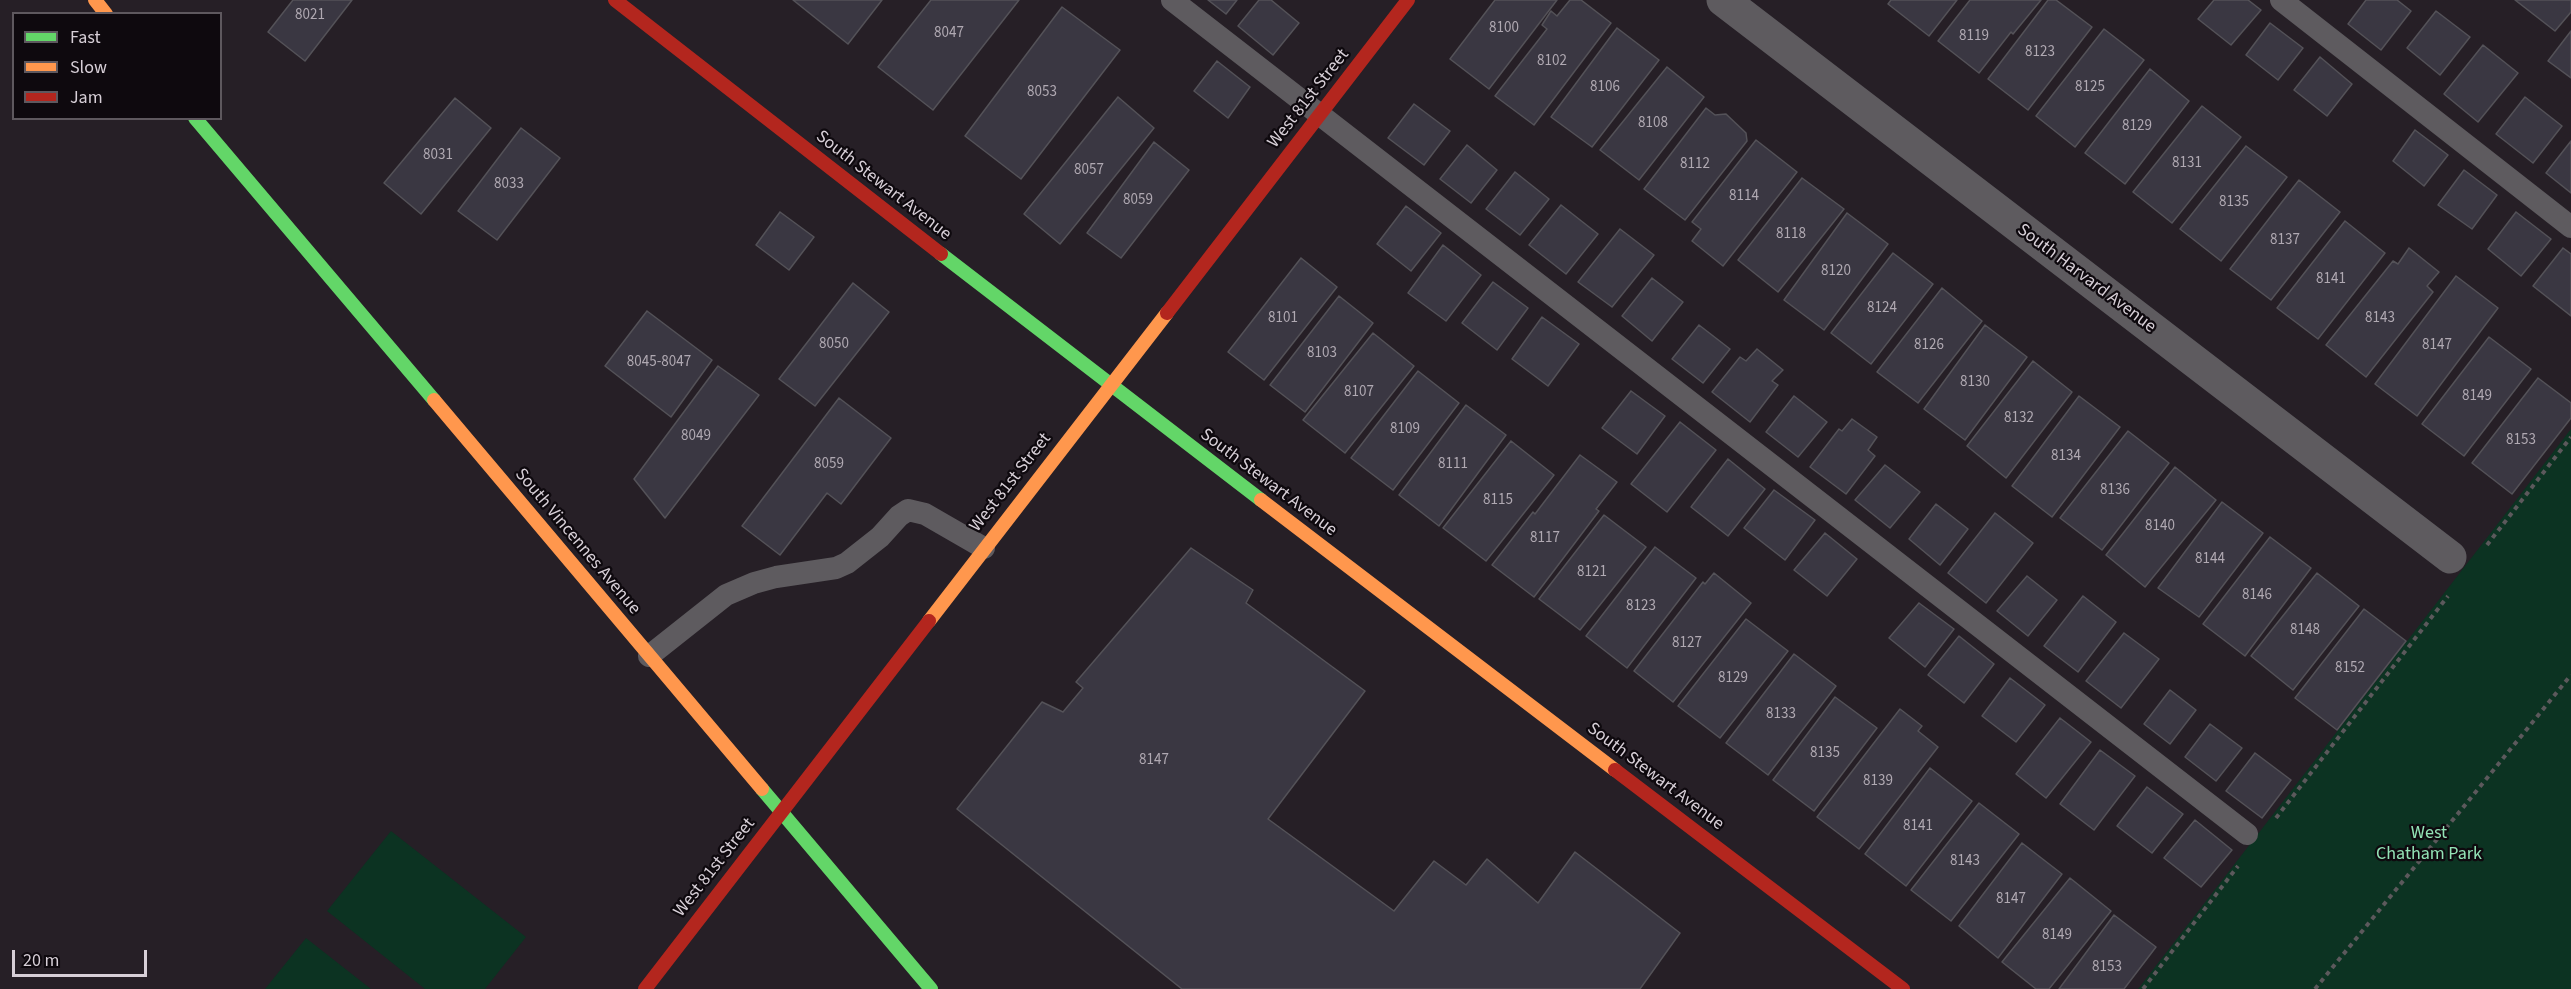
<!DOCTYPE html>
<html>
<head>
<meta charset="utf-8">
<style>
	body { margin:0 }
	#map { position:relative; width:2571px; height:989px; overflow:hidden; background:#261f26; font-family:"Source Sans 3",sans-serif }
	canvas { display:block }
	.legend { position:absolute; left:12px; top:12px; width:210px; height:108px; box-sizing:border-box; background:#0e090e; border:2px solid #5e585e; margin:0; padding:8px 10px; list-style:none; font-size:18px; color:#d7cfd7 }
	.legend li { display:flex; align-items:center; gap:12px; height:30px }
	.legend b { width:30px; border:2px solid #5e585e }
	.scale { position:absolute; left:12px; top:950px; width:135px; height:27px; box-sizing:border-box; border:3px solid #d7cfd7; border-top:0; padding-left:8px; font-size:18px; line-height:21px; white-space:nowrap; color:#d7cfd7; -webkit-text-stroke:4px #0e090e; paint-order:stroke }
</style>
</head>
<body>
<div id="map">
<canvas width="2571" height="989"></canvas>
<ul class="legend">
<li><b style="height:8px;background:#63d668"></b>Fast</li>
<li><b style="height:8px;background:#ff974d"></b>Slow</li>
<li><b style="height:8px;background:#b3261e"></b>Jam</li>
</ul>
<div class="scale">20 m</div>
</div>
<script>
const ctx = document.querySelector('canvas').getContext('2d');
ctx.lineJoin = 'round';
function fillPath(path, color) { ctx.fillStyle = color; ctx.fill(path, 'evenodd'); }
const shape = rows => new Path2D(rows.map(r => 'M' + r).join(''));
function stroke(path, color, width, dash) { ctx.strokeStyle = color; ctx.lineWidth = width; ctx.lineCap = dash ? 'butt' : 'round'; ctx.setLineDash(dash || []); ctx.stroke(path); }
function drawText(font, color, halo, rows, align = 'center') {
  ctx.font = font + ' "Source Sans 3",sans-serif'; ctx.lineWidth = 4.5; ctx.setLineDash([]); ctx.textBaseline = 'middle'; ctx.strokeStyle = halo; ctx.fillStyle = color; for (const [text, x, y, turn = 0] of rows) {
    ctx.save(); ctx.translate(x, y); ctx.rotate((+turn || 0) * Math.PI / 180); ctx.textAlign = isNaN(turn) ? turn : align; if (halo) ctx.strokeText(text, 0, 0); ctx.fillText(text, 0, 0); ctx.restore();
  }
}
const green = shape([
	[2571,429,2571,989,2138,989],
	[391,831,526,937,485,989,425,989,327,911],
	[306,938,371,989,265,989]
]);
const building = shape([
	[293,0,352,0,305,61,268,32,293,0],
	[793,0,882,0,848,44,793,0],
	[931,0,1019,0,933,110,878,67,931,0],
	[1208,0,1237,0,1226,14,1208,0],
	[1259,0,1271,0,1299,23,1273,55,1238,26,1259,0],
	[1495,0,1557,0,1489,89,1450,59,1495,0],
	[1570,0,1581,0,1611,23,1534,125,1495,96,1547,29,1542,25,1551,11,1557,16,1570,0],
	[1891,0,1957,0,1929,36,1888,4,1891,0],
	[1970,0,2041,0,2013,34,2011,32,1979,73,1938,41,1970,0],
	[2048,0,2056,0,2092,27,2028,110,1988,79,2048,0],
	[2214,0,2248,0,2261,10,2231,45,2198,19,2214,0],
	[2366,0,2397,0,2411,11,2381,50,2348,24,2366,0],
	[2515,0,2571,0,2571,12,2555,31,2515,0],
	[1062,7,1120,50,1021,179,965,136,1062,7],
	[2436,11,2470,37,2440,75,2407,48,2436,11],
	[2270,23,2303,48,2278,80,2246,55,2270,23],
	[1617,28,1659,60,1592,147,1551,117,1617,28],
	[2104,29,2144,60,2075,147,2036,116,2104,29],
	[2571,31,2571,78,2548,61,2571,31],
	[2483,45,2518,73,2478,122,2444,94,2483,45],
	[2320,57,2352,84,2327,116,2294,90,2320,57],
	[1217,61,1250,87,1228,118,1194,91,1217,61],
	[1667,67,1704,97,1639,180,1600,150,1667,67],
	[2150,69,2189,101,2125,184,2085,153,2150,69],
	[1118,97,1154,128,1060,244,1024,214,1118,97],
	[2525,97,2562,126,2533,163,2496,134,2525,97],
	[455,98,491,128,421,214,384,183,455,98],
	[1414,104,1450,131,1424,165,1388,138,1414,104],
	[2202,106,2241,137,2172,223,2133,192,2202,106],
	[1706,108,1715,115,1726,114,1746,133,1747,141,1685,220,1644,189,1706,108],
	[521,128,560,158,497,240,458,211,521,128],
	[2415,130,2448,155,2424,186,2393,161,2415,130],
	[1756,140,1797,172,1723,266,1692,241,1701,229,1692,222,1756,140],
	[2571,141,2571,193,2546,173,2571,141],
	[1154,142,1189,170,1121,258,1087,233,1154,142],
	[1467,145,1497,170,1471,203,1440,179,1467,145],
	[2246,146,2287,177,2221,261,2180,229,2246,146],
	[2464,170,2497,195,2472,229,2438,205,2464,170],
	[1515,172,1549,199,1520,235,1486,209,1515,172],
	[1802,178,1844,209,1778,292,1738,260,1802,178],
	[2299,180,2340,212,2271,300,2230,269,2299,180],
	[1561,205,1598,234,1566,274,1529,245,1561,205],
	[1406,206,1441,233,1411,271,1377,244,1406,206],
	[780,212,814,237,789,270,756,245,780,212],
	[2516,212,2551,239,2521,276,2488,249,2516,212],
	[1847,213,1888,244,1824,330,1784,300,1847,213],
	[2345,221,2385,253,2318,339,2277,308,2345,221],
	[1620,229,1654,255,1612,307,1578,282,1620,229],
	[1443,245,1481,275,1446,321,1408,293,1443,245],
	[2409,248,2439,272,2427,286,2433,292,2366,377,2326,345,2393,261,2398,264,2409,248],
	[2563,248,2571,254,2571,316,2533,286,2563,248],
	[1893,253,1933,284,1871,364,1831,333,1893,253],
	[1301,258,1337,287,1264,380,1228,352,1301,258],
	[2456,276,2498,308,2417,416,2375,384,2456,276],
	[1652,278,1683,302,1652,341,1622,316,1652,278],
	[1493,282,1528,308,1497,350,1462,323,1493,282],
	[853,283,889,312,815,406,779,379,853,283],
	[1942,288,1982,321,1918,403,1877,372,1942,288],
	[1339,296,1373,323,1305,412,1270,385,1339,296],
	[647,311,712,360,671,417,605,366,647,311],
	[1542,317,1579,344,1548,386,1512,359,1542,317],
	[1699,325,1730,349,1703,383,1672,359,1699,325],
	[1985,325,2027,357,1965,440,1924,409,1985,325],
	[1373,333,1414,366,1345,453,1303,420,1373,333],
	[2489,337,2531,369,2464,456,2422,424,2489,337],
	[1757,349,1783,370,1772,381,1778,385,1750,422,1712,392,1740,357,1746,361,1757,349],
	[2033,361,2072,392,2006,478,1967,446,2033,361],
	[718,366,759,395,665,518,634,479,718,366],
	[1418,371,1459,403,1393,490,1351,458,1418,371],
	[2538,378,2571,403,2571,418,2512,494,2472,463,2538,378],
	[1631,391,1665,416,1637,454,1602,428,1631,391],
	[1794,396,1827,422,1798,457,1766,432,1794,396],
	[2079,396,2120,427,2052,517,2012,486,2079,396],
	[839,398,891,438,841,504,827,493,780,555,742,526,839,398],
	[1466,405,1506,435,1439,526,1399,495,1466,405],
	[1852,419,1877,437,1868,450,1875,456,1846,494,1810,467,1839,429,1842,431,1852,419],
	[1680,422,1716,450,1667,512,1631,484,1680,422],
	[2128,431,2169,463,2102,550,2060,518,2128,431],
	[1511,441,1554,475,1486,561,1443,528,1511,441],
	[1580,455,1617,482,1596,509,1599,511,1534,597,1492,565,1533,512,1535,514,1580,455],
	[1728,459,1765,489,1728,536,1691,507,1728,459],
	[1885,465,1920,492,1890,528,1855,500,1885,465],
	[2175,467,2216,500,2145,587,2106,555,2175,467],
	[1774,490,1815,520,1785,560,1744,528,1774,490],
	[2222,502,2263,533,2199,617,2158,588,2222,502],
	[1936,504,1968,529,1940,565,1909,539,1936,504],
	[1995,513,2033,543,1986,603,1948,573,1995,513],
	[1604,515,1646,547,1580,630,1539,599,1604,515],
	[1825,533,1857,559,1827,596,1794,570,1825,533],
	[2270,537,2311,568,2245,656,2203,624,2270,537],
	[1655,547,1696,578,1627,668,1586,636,1655,547],
	[1191,548,1253,590,1246,603,1365,691,1268,819,1394,911,1434,861,1466,885,1487,859,1538,903,1575,852,1680,933,1640,989,1182,989,957,809,1042,702,1063,712,1083,688,1076,682,1191,548],
	[1714,573,1751,603,1673,702,1634,671,1703,582,1705,584,1714,573],
	[2317,573,2359,606,2293,690,2251,656,2317,573],
	[2027,576,2057,600,2028,636,1997,611,2027,576],
	[2083,596,2116,622,2078,672,2044,646,2083,596],
	[1919,603,1954,629,1925,667,1889,638,1919,603],
	[2364,609,2406,641,2337,730,2295,698,2364,609],
	[1746,619,1788,651,1720,738,1678,706,1746,619],
	[2124,633,2159,659,2121,708,2086,681,2124,633],
	[1959,636,1994,664,1964,703,1928,675,1959,636],
	[1794,654,1836,686,1768,775,1726,743,1794,654],
	[2010,678,2045,705,2016,742,1982,716,2010,678],
	[2170,690,2196,710,2170,744,2144,724,2170,690],
	[1835,697,1877,728,1814,811,1773,780,1835,697],
	[1900,709,1922,726,1918,731,1938,747,1859,849,1817,817,1900,709],
	[2060,718,2091,742,2046,798,2016,774,2060,718],
	[2210,724,2242,748,2216,781,2185,757,2210,724],
	[2100,750,2135,776,2094,830,2060,804,2100,750],
	[2255,753,2291,780,2262,818,2226,791,2255,753],
	[1930,768,1972,801,1906,886,1865,854,1930,768],
	[2147,787,2183,814,2152,853,2117,826,2147,787],
	[1979,803,2019,834,1951,921,1911,890,1979,803],
	[2195,820,2232,850,2201,887,2164,858,2195,820],
	[2022,843,2062,874,1998,958,1959,926,2022,843],
	[2070,878,2111,911,2049,989,2036,989,2002,962,2070,878],
	[2114,915,2156,947,2124,989,2059,989,2114,915]
]);
const path = shape([
	[2487,545,2571,437],
	[2276,818,2448,596],
	[2143,989,2238,866],
	[2315,989,2571,675]
]);
const lane = shape([
	[1172,0,2247,834],
	[2281,0,2571,227],
	[649,656,726,595,754,583,776,577,836,568,847,563,880,537,899,516,908,510,925,514,984,548]
]);
const street = shape([
	[1723,0,2450,557]
]);
const fast = shape([
	[195,118,434,400],
	[941,254,1261,500],
	[762,789,931,989]
]);
const slow = shape([
	[95,0,106,14],
	[434,400,762,789],
	[1261,500,1615,770],
	[929,621,1167,313]
]);
const jam = shape([
	[615,0,941,254],
	[1167,313,1408,0],
	[1615,770,1903,989],
	[645,989,929,621]
]);
const numberNames = [
	["8021",310,16],
	["8100",1504,29],
	["8047",949,34],
	["8119",1974,37],
	["8123",2040,53],
	["8102",1552,62],
	["8106",1605,88],
	["8125",2090,88],
	["8053",1042,93],
	["8108",1653,124],
	["8129",2137,127],
	["8031",438,156],
	["8131",2187,164],
	["8112",1695,165],
	["8057",1089,171],
	["8033",509,185],
	["8114",1744,197],
	["8059",1138,201],
	["8135",2234,203],
	["8118",1791,235],
	["8137",2285,241],
	["8120",1836,272],
	["8141",2331,280],
	["8124",1882,309],
	["8101",1283,319],
	["8143",2380,319],
	["8050",834,345],
	["8126",1929,346],
	["8147",2437,346],
	["8103",1322,354],
	["8045-8047",659,363],
	["8130",1975,383],
	["8107",1359,393],
	["8149",2477,397],
	["8132",2019,419],
	["8109",1405,430],
	["8049",696,437],
	["8153",2521,441],
	["8134",2066,457],
	["8059",829,465],
	["8111",1453,465],
	["8136",2115,491],
	["8115",1498,501],
	["8140",2160,527],
	["8117",1545,539],
	["8144",2210,560],
	["8121",1592,573],
	["8146",2257,596],
	["8123",1641,607],
	["8148",2305,631],
	["8127",1687,644],
	["8152",2350,669],
	["8129",1733,679],
	["8133",1781,715],
	["8135",1825,754],
	["8147",1154,761],
	["8139",1878,782],
	["8141",1918,827],
	["8143",1965,862],
	["8147",2011,900],
	["8149",2057,936],
	["8153",2107,968]
];
const streetNames = [
	["West 81st Street",1309,99,-52],
	["South Stewart Avenue",883,186,38],
	["South Harvard Avenue",2086,279,37],
	["West 81st Street",1011,483,-52],
	["South Stewart Avenue",1268,483,37],
	["South Vincennes Avenue",577,542,50],
	["South Stewart Avenue",1655,777,37],
	["West 81st Street",715,868,-52]
];
const parkNames = [
	["West",2429,834],
	["Chatham Park",2429,855]
];
fillPath(green, '#0c3322');
fillPath(building, '#3a3742');
stroke(building, '#545258', 1.5);
stroke(path, '#5c595c', 4, [4.5, 4.5]);
stroke(lane, '#5e5b5f', 22);
stroke(street, '#5e5b5f', 33);
stroke(fast, '#63d668', 14);
stroke(slow, '#ff974d', 14);
stroke(jam, '#b3261e', 14);
drawText('15px', '#b0a9b2', null, numberNames);
drawText('18px', '#d7cfd7', '#0e090e', streetNames);
drawText('18px', '#93e3b6', '#0e090e', parkNames);
</script>
</body>
</html>
